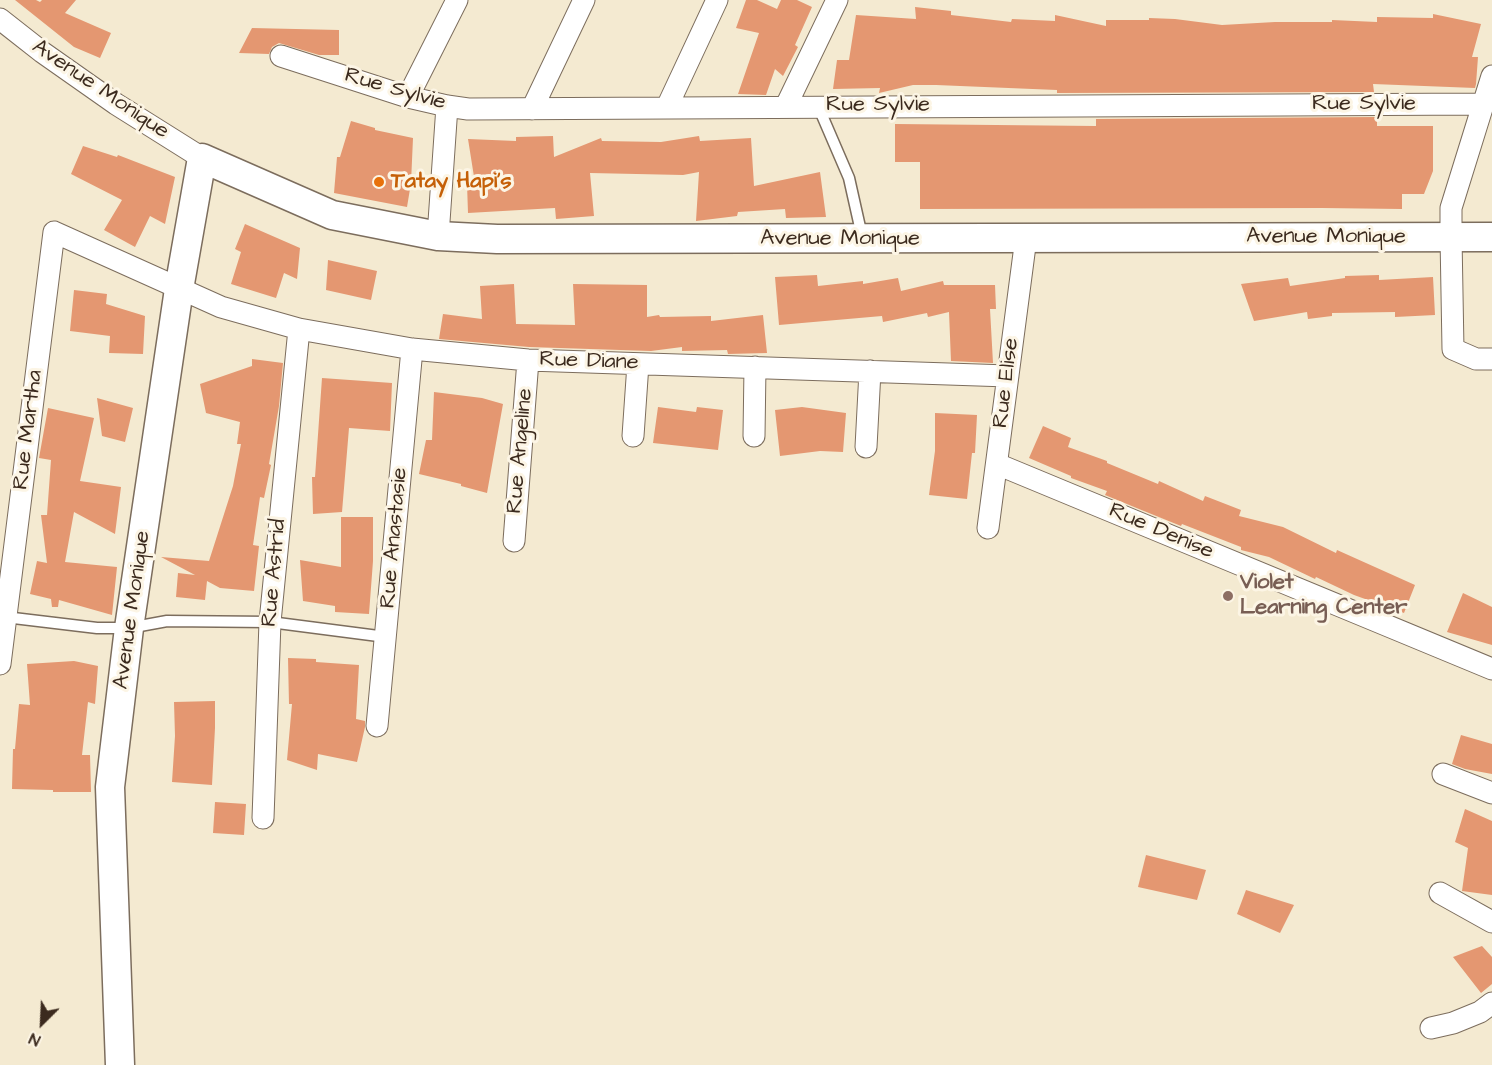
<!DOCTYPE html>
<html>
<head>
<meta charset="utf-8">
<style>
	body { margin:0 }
	#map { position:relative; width:1492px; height:1065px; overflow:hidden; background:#f4ead1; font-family:"Architects Daughter",sans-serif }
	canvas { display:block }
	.north { position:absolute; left:12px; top:993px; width:60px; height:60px; -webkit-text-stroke:4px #fcf5e5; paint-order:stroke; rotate:204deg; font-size:16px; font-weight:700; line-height:24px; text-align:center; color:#3b2a1e }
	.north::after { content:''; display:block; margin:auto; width:21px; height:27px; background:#3b2a1e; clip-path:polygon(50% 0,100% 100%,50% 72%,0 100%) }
</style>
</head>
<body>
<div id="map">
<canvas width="1492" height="1065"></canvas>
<div class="north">N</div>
</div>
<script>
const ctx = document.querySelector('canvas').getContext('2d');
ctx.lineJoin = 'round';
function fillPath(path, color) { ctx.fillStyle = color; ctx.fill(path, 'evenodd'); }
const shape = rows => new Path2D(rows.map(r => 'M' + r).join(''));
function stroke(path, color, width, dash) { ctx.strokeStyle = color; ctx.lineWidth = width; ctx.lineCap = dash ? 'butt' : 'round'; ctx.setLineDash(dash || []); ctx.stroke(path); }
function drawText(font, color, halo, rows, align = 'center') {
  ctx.font = font + ' "Architects Daughter",sans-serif'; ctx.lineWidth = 6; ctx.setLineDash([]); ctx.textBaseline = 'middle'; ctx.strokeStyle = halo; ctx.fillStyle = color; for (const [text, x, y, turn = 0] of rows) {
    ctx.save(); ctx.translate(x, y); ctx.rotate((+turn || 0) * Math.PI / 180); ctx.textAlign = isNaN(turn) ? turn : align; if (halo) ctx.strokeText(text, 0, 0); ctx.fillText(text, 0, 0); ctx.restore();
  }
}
const building = shape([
	[15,0,36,0,40,2,42,0,76,0,65,13,111,33,100,58,74,47],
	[746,0,757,0,777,9,781,0,797,0,812,7,795,45,798,47,783,76,775,69,766,95,738,94,759,33,736,28],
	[915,7,951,11,951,15,1011,22,1012,19,1055,21,1055,15,1106,26,1106,20,1149,20,1149,18,1175,19,1222,25,1275,22,1332,22,1332,20,1377,22,1377,17,1433,18,1433,14,1481,24,1472,57,1478,57,1476,84,1475,88,1373,84,1374,92,1057,93,1057,90,936,85,913,85,879,93,880,88,833,89,837,60,849,60,856,15,916,19],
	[252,28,339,30,339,55,319,55,279,43,272,47,269,54,239,53],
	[1377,117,1377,126,1433,126,1433,171,1424,194,1402,194,1402,209,1322,208,920,209,920,162,895,162,895,124,1096,126,1096,119],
	[351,121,375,128,375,130,413,138,411,183,407,207,334,193,337,157,340,157],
	[553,136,554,157,601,138,602,141,661,142,699,136,700,141,751,138,754,186,820,172,826,217,786,218,785,209,738,212,737,216,696,221,699,172,683,175,590,173,594,216,556,219,555,208,468,213,467,184,475,183,468,139,516,141,516,137],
	[83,146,117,157,118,155,175,177,165,224,150,216,135,247,104,230,122,200,71,174],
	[245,224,300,248,297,279,284,273,276,298,231,284,241,252,235,249],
	[328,260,377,271,371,300,326,290],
	[817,275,818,286,863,281,863,284,898,278,901,291,943,281,944,285,995,285,996,309,990,309,993,363,951,361,949,312,928,317,927,313,883,322,882,316,779,325,775,277],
	[1379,275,1379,280,1433,277,1435,315,1395,317,1395,312,1332,313,1332,316,1308,319,1307,312,1254,321,1241,284,1288,278,1290,286,1345,278,1345,276],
	[514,284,516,324,575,325,573,284,647,285,647,317,659,315,660,317,711,316,711,321,763,315,767,353,728,354,727,350,682,351,682,347,651,351,529,347,439,339,443,314,482,319,480,286],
	[74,290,107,294,106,304,145,316,143,354,109,353,110,336,70,331],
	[252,359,283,363,279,406,269,464,271,465,264,498,260,497,253,545,259,546,254,591,220,588,207,581,205,600,176,597,178,573,195,575,161,557,209,561,233,486,241,444,237,444,240,422,206,413,200,384,252,366],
	[322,378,392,383,390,431,349,428,342,512,313,514,312,477,315,477],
	[434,392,482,398,503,404,487,493,461,486,461,484,419,474,426,440,432,440],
	[97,398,133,408,125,442,102,436],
	[658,407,696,412,697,407,723,410,718,450,653,443],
	[802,407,846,413,843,452,820,451,780,456,775,410],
	[48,408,94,418,80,481,121,487,115,534,74,512,65,562,117,567,112,615,59,600,58,607,52,607,51,599,30,594,37,561,47,563,41,515,47,515,51,460,39,458],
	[935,413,977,415,975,453,972,453,967,499,929,495,935,451],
	[1043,426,1071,438,1068,447,1107,461,1107,463,1158,484,1159,481,1203,501,1205,496,1241,510,1239,516,1283,527,1336,553,1337,550,1415,585,1404,613,1354,595,1316,577,1315,579,1269,557,1241,550,1241,547,1182,524,1181,526,1139,509,1105,495,1107,491,1071,478,1071,476,1029,458],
	[341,517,373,517,373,561,369,614,335,612,335,606,303,601,300,560,341,567],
	[1463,593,1492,607,1492,645,1447,632],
	[288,658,316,659,316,662,359,665,356,719,365,721,365,727,357,762,318,754,317,770,287,760,292,704,289,704],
	[74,661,98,666,95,704,88,702,82,755,90,755,91,792,53,792,53,790,12,789,13,749,15,749,19,704,30,705,27,664],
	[215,701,215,728,212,785,172,782,175,736,174,702],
	[1461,735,1492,744,1492,774,1465,769,1452,764],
	[215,802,246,804,244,835,213,833],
	[1465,809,1492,821,1492,895,1462,891,1468,848,1455,842],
	[1146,855,1206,870,1197,900,1138,887],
	[1246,890,1294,905,1280,933,1237,914],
	[1482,946,1492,957,1492,984,1481,993,1453,957]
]);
const lane = shape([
	[818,106,849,178,862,236],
	[5,617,97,628,129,628,167,621,270,622,386,637]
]);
const street = shape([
	[0,19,42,52,116,104,202,158],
	[281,56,408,97,447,106,468,109,1483,104],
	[1492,76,1451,208,1451,237,1453,349,1476,359,1492,359],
	[408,97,457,0],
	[786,106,837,0],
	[667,107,717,0],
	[532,109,584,0],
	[438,236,447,106],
	[633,436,638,364],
	[754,436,755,367],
	[866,447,870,371],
	[997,464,1492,669],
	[988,528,1026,238],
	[514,541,528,360],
	[0,664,54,232,221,307,299,329,412,349,528,360,1008,376],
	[377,726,412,349],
	[1443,774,1492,793],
	[263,818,270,622,299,329],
	[1440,893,1492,922],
	[1431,1028,1453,1023,1480,1012,1492,1003]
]);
const secondary = shape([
	[120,1065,110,787,129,628,179,289,202,158,332,215,438,236,497,239,1492,237]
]);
const markers = [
	[379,182,6,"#e8710a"],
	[1228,596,6,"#8d6e63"]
];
const streetNames = [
	["Avenue Monique",100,90,34],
	["Rue Sylvie",395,90,16],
	["Rue Sylvie",1364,104],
	["Rue Sylvie",878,105],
	["Avenue Monique",1326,237],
	["Avenue Monique",840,239],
	["Rue Diane",589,362,2],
	["Rue Elise",1007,383,-83],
	["Rue Martha",29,430,-83],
	["Rue Angeline",521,451,-85],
	["Rue Denise",1161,532,23],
	["Rue Anastasie",395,538,-85],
	["Rue Astrid",275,573,-85],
	["Avenue Monique",133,610,-82]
];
const foodNames = [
	["Tatay Hapi's",391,182]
];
const educationNames = [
	["Violet",1240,583],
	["Learning Center",1240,608]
];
fillPath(building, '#e49771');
stroke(lane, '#7c6d5d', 13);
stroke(street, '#7c6d5d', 23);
stroke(secondary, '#7c6d5d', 31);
stroke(lane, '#fff', 10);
stroke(street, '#fff', 21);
stroke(secondary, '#fff', 28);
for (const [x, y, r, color] of markers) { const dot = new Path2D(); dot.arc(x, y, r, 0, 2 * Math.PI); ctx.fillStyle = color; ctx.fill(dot); stroke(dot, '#fcf5e5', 2); }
drawText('22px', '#3b2a1e', '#fcf5e5', streetNames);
drawText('bold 22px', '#c56008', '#fcf5e5', foodNames, 'left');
drawText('bold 22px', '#785e54', '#fcf5e5', educationNames, 'left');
</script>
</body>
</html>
